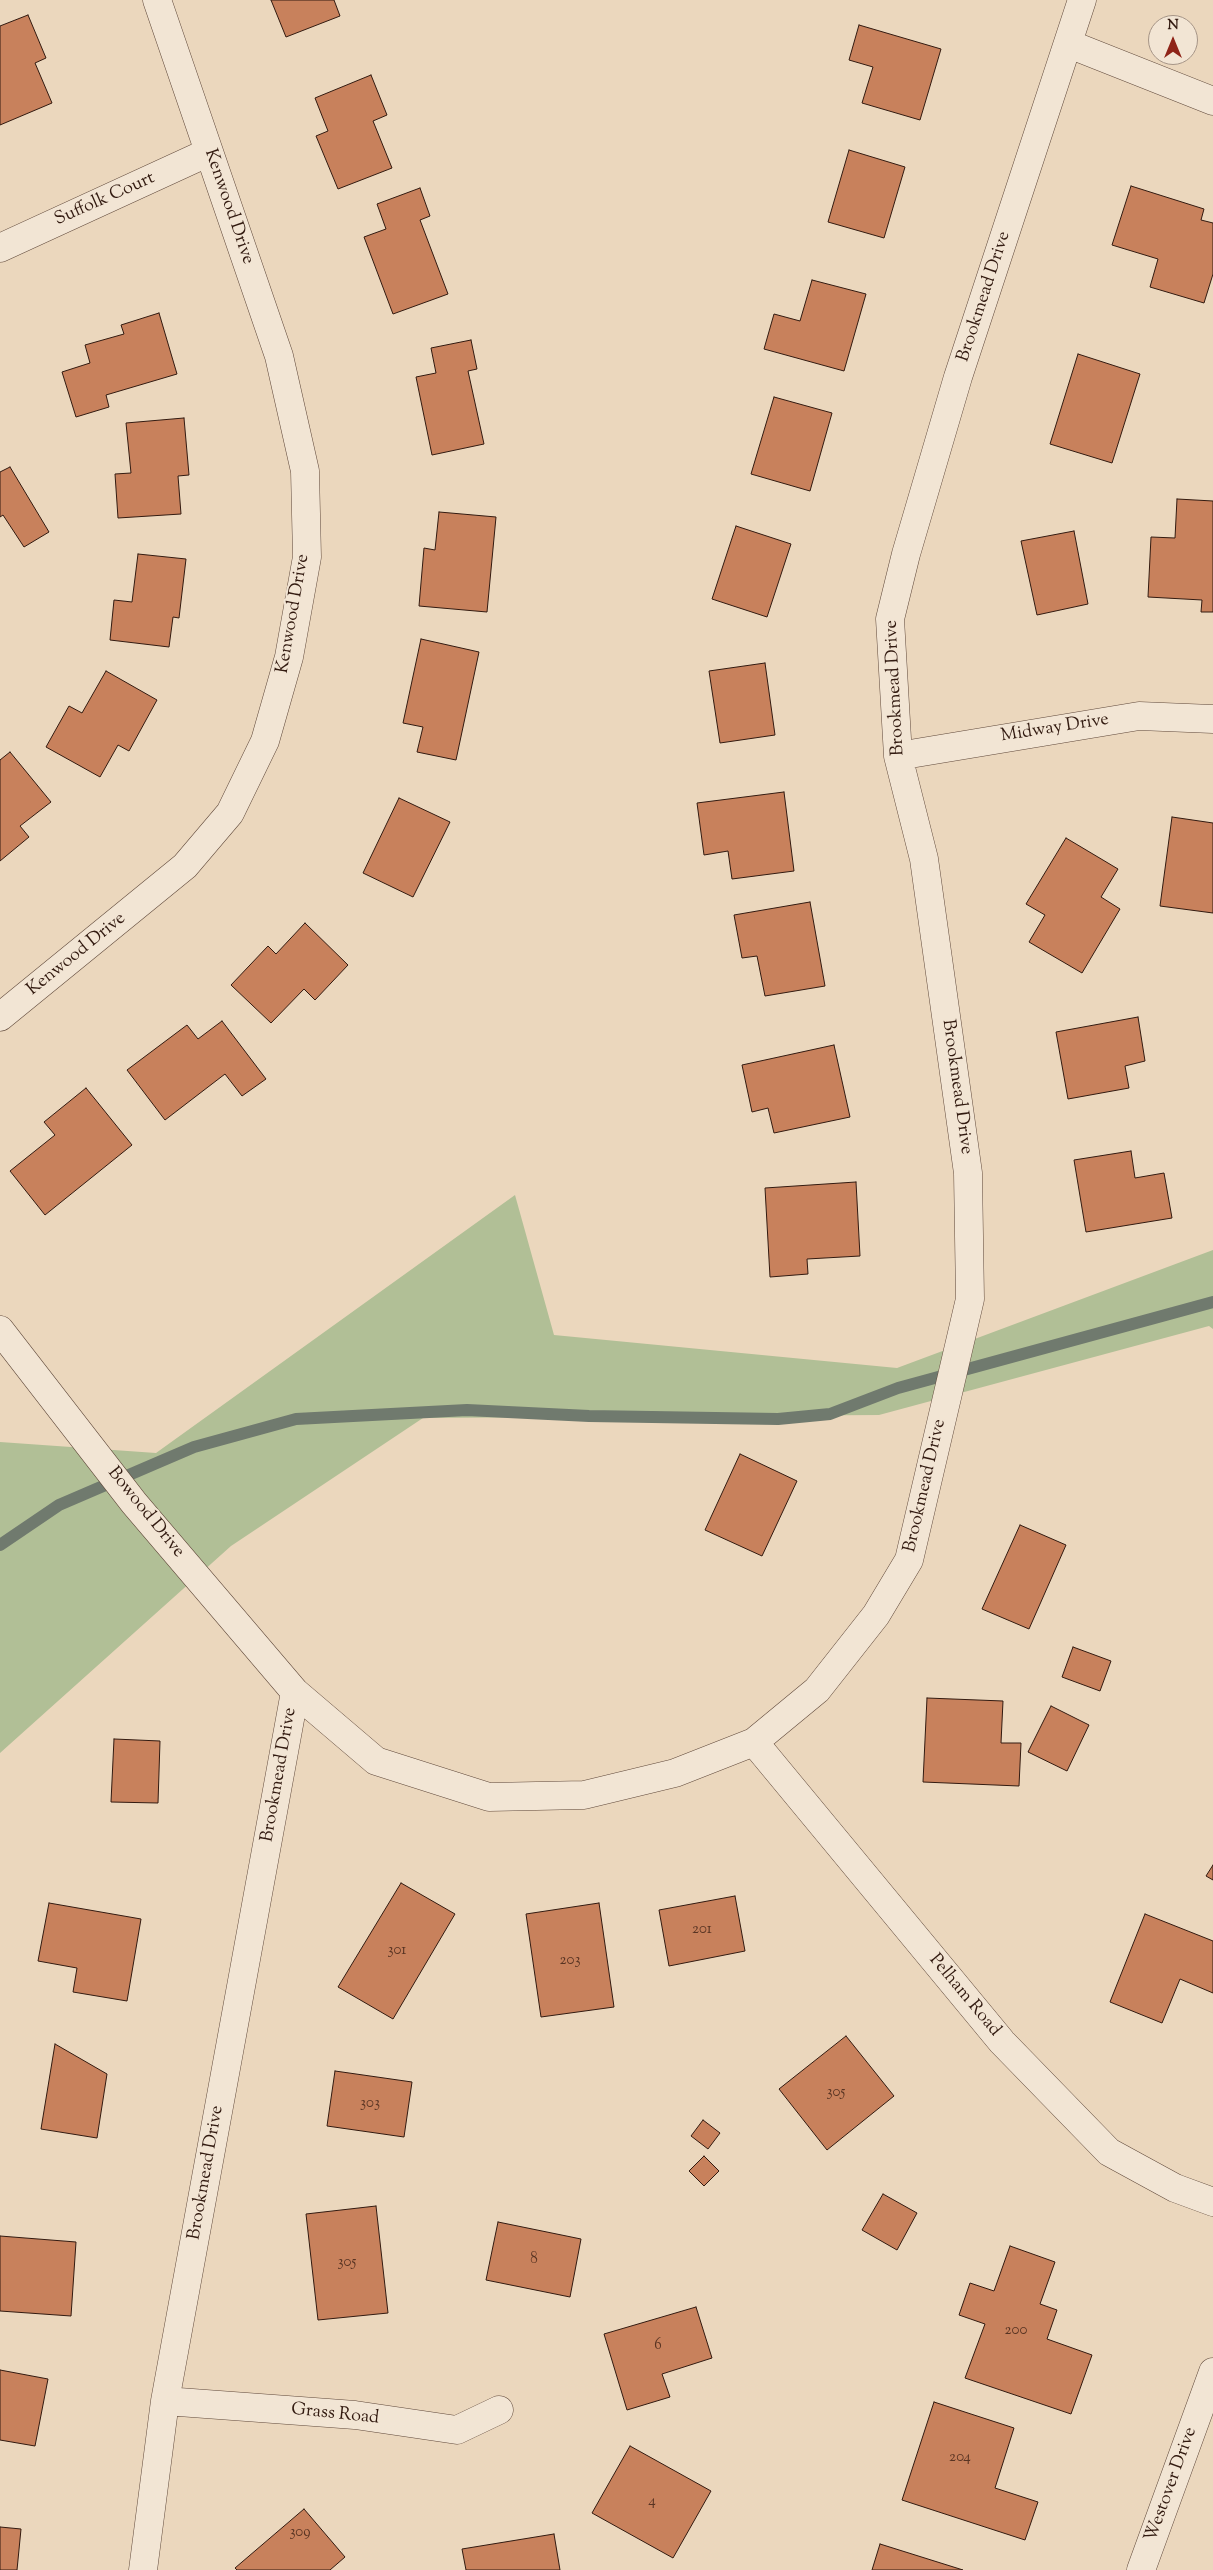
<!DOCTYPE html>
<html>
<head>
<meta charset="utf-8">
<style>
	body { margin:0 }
	#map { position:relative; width:1213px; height:2570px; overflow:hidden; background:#ebd7bd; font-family:"Sorts Mill Goudy",serif }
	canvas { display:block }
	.north { position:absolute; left:1148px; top:15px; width:50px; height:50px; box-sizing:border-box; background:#f2e5d4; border:1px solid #a59486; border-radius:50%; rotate:0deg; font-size:14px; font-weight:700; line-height:20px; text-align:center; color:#321a10 }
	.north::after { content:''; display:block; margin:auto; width:18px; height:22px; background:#8f2418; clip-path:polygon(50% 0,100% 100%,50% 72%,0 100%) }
</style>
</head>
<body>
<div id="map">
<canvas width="1213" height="2570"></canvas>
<div class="north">N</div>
</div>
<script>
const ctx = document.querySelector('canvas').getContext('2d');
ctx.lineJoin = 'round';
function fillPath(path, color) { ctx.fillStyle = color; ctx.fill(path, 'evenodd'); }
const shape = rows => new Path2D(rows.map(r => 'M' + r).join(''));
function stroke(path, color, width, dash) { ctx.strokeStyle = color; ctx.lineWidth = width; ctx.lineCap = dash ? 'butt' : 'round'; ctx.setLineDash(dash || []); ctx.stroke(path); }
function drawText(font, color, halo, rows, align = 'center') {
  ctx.font = font + ' "Sorts Mill Goudy",serif'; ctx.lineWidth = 4; ctx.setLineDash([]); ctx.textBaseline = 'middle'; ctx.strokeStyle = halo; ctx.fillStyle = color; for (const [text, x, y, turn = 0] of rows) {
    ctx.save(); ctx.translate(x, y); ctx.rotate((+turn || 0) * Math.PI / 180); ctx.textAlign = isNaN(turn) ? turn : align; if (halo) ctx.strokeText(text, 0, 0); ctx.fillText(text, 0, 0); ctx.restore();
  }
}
const green = shape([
	[515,1195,554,1335,897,1368,1213,1250,1213,1329,1209,1326,879,1415,423,1418,231,1546,0,1753,0,1442,156,1453]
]);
const stream = shape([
	[0,1545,59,1505,159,1462,194,1447,296,1419,467,1410,589,1416,778,1419,830,1414,898,1388,1213,1302]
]);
const building = shape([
	[271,0,334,0,340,16,286,37,271,0],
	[28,15,46,58,35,63,52,103,0,125,0,26,28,15],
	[859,25,941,49,920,120,862,103,873,67,849,60,859,25],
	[371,75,387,115,373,121,392,168,338,189,316,136,328,131,315,98,371,75],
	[849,150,905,167,884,238,828,222,849,150],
	[1131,186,1204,209,1201,220,1213,223,1213,274,1204,303,1150,287,1158,259,1112,245,1131,186],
	[420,188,430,216,420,220,448,294,393,314,364,237,386,229,377,204,420,188],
	[812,280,866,294,844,371,764,349,774,314,800,321,812,280],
	[159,313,177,374,106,395,109,407,76,417,62,372,90,363,85,345,124,334,121,325,159,313],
	[471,340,477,369,468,371,484,444,432,455,416,377,436,373,431,348,471,340],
	[1078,354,1140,374,1112,463,1050,444,1078,354],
	[774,397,832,413,810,491,751,474,774,397],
	[184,418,189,475,178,476,181,514,118,518,115,474,131,473,126,423,184,418],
	[10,467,49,532,24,547,3,515,0,517,0,472,10,467],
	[1177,499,1213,501,1213,612,1201,612,1202,600,1148,597,1151,537,1175,538,1177,499],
	[439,512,496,517,487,612,419,606,424,548,435,550,439,512],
	[736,526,791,544,767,617,712,599,736,526],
	[1074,531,1088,604,1037,615,1021,541,1074,531],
	[138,554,186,559,179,618,173,617,169,647,110,640,114,600,132,602,138,554],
	[421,639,479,652,456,760,417,752,423,727,403,723,421,639],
	[765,663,775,735,720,743,709,671,765,663],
	[106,671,157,700,129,751,118,745,100,777,46,747,69,706,82,713,106,671],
	[10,752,51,802,20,826,29,837,0,861,0,760,10,752],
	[784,792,794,871,732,879,728,851,704,855,697,803,784,792],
	[399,798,450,822,413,897,363,873,399,798],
	[1172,817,1213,823,1213,913,1160,906,1172,817],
	[1066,838,1118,869,1101,897,1120,909,1082,973,1029,942,1045,915,1026,904,1066,838],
	[810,902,825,986,765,996,757,956,742,958,734,915,810,902],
	[305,923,348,965,315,1000,304,989,271,1023,231,985,268,946,276,954,305,923],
	[1138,1017,1145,1061,1125,1066,1129,1088,1068,1099,1056,1032,1138,1017],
	[222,1021,266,1079,242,1096,225,1074,165,1120,127,1070,187,1025,198,1039,222,1021],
	[834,1045,850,1117,774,1133,768,1108,752,1112,742,1065,834,1045],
	[86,1088,132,1145,45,1215,10,1171,55,1135,44,1122,86,1088],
	[1131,1151,1135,1178,1164,1173,1172,1218,1086,1232,1074,1160,1131,1151],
	[856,1182,860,1256,807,1259,808,1274,770,1277,765,1188,856,1182],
	[740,1454,797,1481,762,1556,705,1530,740,1454],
	[1020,1525,1066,1545,1029,1629,982,1609,1020,1525],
	[1073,1647,1111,1661,1100,1691,1062,1677,1073,1647],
	[927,1698,1003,1701,1001,1743,1021,1743,1019,1786,923,1782,927,1698],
	[1051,1706,1089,1725,1067,1771,1028,1752,1051,1706],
	[114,1739,160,1741,158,1803,111,1802,114,1739],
	[1213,1865,1213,1880,1206,1876,1213,1865],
	[401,1883,455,1914,393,2019,338,1987,401,1883],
	[735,1896,745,1951,669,1966,659,1910,735,1896],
	[49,1903,141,1919,127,2001,73,1992,77,1968,38,1961,49,1903],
	[599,1903,614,2007,541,2017,526,1914,599,1903],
	[1145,1914,1213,1941,1213,1993,1180,1979,1162,2023,1110,2002,1145,1914],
	[846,2036,894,2096,827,2150,779,2089,846,2036],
	[55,2044,107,2074,97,2138,41,2129,55,2044],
	[335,2071,412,2082,404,2137,327,2126,335,2071],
	[703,2120,720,2133,708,2149,691,2136,703,2120],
	[704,2156,719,2171,704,2186,689,2171,704,2156],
	[883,2194,917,2213,897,2250,862,2230,883,2194],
	[376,2206,388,2313,318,2320,306,2214,376,2206],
	[498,2222,581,2239,570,2297,486,2280,498,2222],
	[0,2236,76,2242,71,2316,0,2311,0,2236],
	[1010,2246,1055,2262,1040,2304,1057,2310,1047,2339,1092,2355,1071,2414,965,2378,985,2324,959,2315,970,2283,994,2291,1010,2246],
	[696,2307,712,2358,662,2374,670,2397,627,2410,604,2334,696,2307],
	[0,2370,48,2379,35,2446,0,2440,0,2370],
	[934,2402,1014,2428,995,2488,1038,2502,1025,2540,902,2500,934,2402],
	[630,2446,711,2491,673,2558,592,2513,630,2446],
	[304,2509,345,2557,330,2570,237,2570,235,2568,304,2509],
	[0,2527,21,2529,17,2570,0,2570,0,2527],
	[554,2534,560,2570,466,2570,462,2549,554,2534],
	[880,2544,963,2570,872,2570,880,2544]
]);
const minor = shape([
	[1069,44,1213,101],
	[0,248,209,152],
	[898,756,1139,716,1213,719],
	[0,1017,185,866,230,813,265,741,289,657,307,557,305,471,279,356,157,0],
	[0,1330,134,1503,295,1692,376,1761,489,1797,584,1795,675,1773,754,1742,817,1690,876,1615,909,1560,970,1299,968,1173,924,859,898,756,890,619,906,554,958,377,1082,0],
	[754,1742,1002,2042,1109,2152,1175,2188,1213,2202],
	[165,2401,355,2415,457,2430,499,2410],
	[143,2570,165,2401,295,1692],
	[1141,2570,1213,2372]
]);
const numberNames = [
	["201",702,1930],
	["301",397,1951],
	["203",570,1961],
	["305",836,2093],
	["303",370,2104],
	["8",534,2260],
	["305",347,2263],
	["200",1016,2331],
	["6",658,2346],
	["204",960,2458],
	["4",652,2502],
	["309",300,2533]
];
const streetNames = [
	["Suffolk Court",105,200,-24],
	["Kenwood Drive",228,207,71],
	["Brookmead Drive",985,297,-72],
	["Kenwood Drive",294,614,-80],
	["Brookmead Drive",896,688,-93],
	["Midway Drive",1055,729,-9],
	["Kenwood Drive",77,955,-39],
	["Brookmead Drive",956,1087,82],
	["Brookmead Drive",926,1486,-77],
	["Bowood Drive",145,1513,51],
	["Brookmead Drive",280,1775,-80],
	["Pelham Road",964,1996,50],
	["Brookmead Drive",207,2173,-80],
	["Grass Road",335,2415,6],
	["Westover Drive",1172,2485,-70]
];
fillPath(green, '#b1bf96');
stroke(stream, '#707a6e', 12);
fillPath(building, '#c8815c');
stroke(building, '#321a10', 1);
stroke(minor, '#60493b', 29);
stroke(minor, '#f2e5d4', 28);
drawText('15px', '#583423', null, numberNames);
drawText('18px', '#321a10', '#f2e5d4', streetNames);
</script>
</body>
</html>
